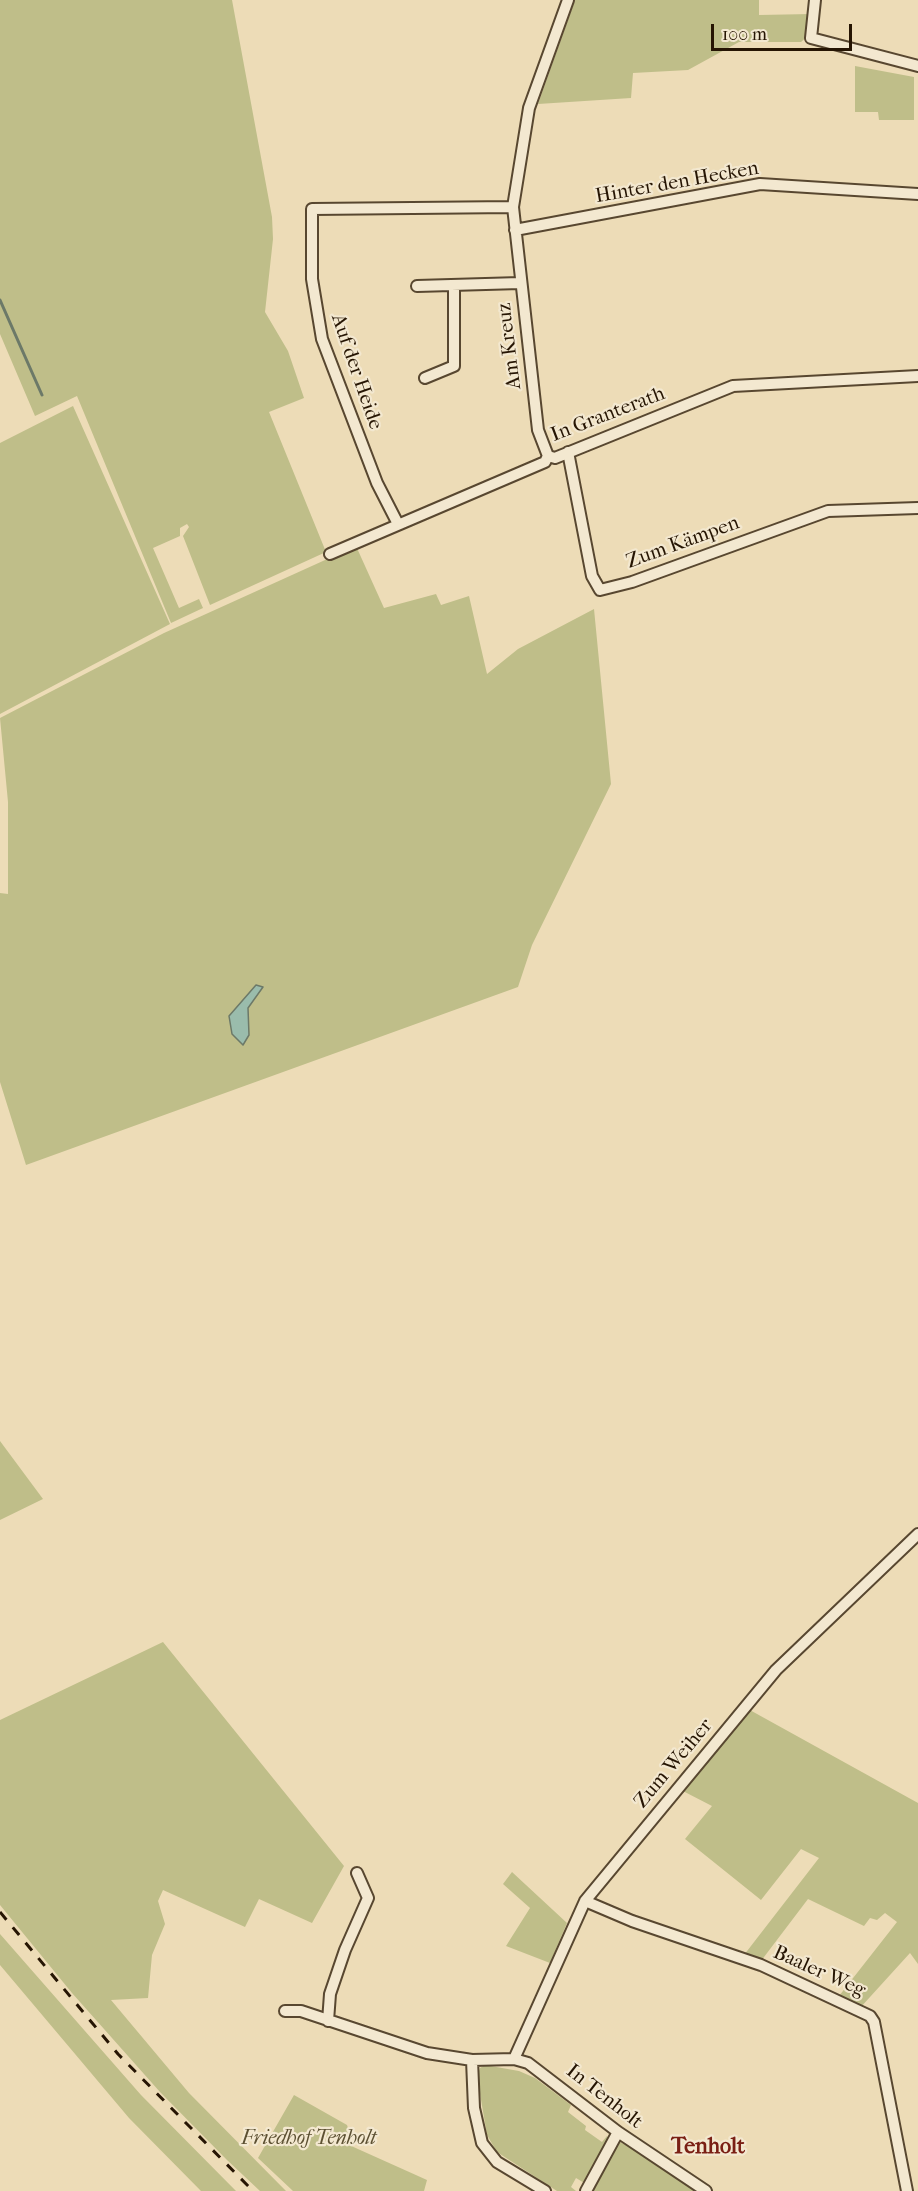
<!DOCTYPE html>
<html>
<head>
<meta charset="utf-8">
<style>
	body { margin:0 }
	#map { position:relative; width:918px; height:2191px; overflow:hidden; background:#eddcb7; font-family:"IM FELL French Canon",serif }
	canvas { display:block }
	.scale { position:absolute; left:711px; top:24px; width:141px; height:27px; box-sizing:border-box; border:3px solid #261503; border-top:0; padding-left:8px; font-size:18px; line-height:21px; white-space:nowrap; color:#261503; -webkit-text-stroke:4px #f3e8d0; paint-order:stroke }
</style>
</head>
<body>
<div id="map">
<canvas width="918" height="2191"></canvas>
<div class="scale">100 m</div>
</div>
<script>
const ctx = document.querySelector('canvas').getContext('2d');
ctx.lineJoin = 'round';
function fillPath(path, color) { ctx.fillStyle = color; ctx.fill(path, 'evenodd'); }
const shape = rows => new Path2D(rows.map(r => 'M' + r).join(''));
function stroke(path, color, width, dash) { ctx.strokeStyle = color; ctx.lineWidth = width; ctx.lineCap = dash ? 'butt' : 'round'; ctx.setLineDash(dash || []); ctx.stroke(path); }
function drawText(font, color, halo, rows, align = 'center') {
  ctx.font = font + ' "IM FELL French Canon",serif'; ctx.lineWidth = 4.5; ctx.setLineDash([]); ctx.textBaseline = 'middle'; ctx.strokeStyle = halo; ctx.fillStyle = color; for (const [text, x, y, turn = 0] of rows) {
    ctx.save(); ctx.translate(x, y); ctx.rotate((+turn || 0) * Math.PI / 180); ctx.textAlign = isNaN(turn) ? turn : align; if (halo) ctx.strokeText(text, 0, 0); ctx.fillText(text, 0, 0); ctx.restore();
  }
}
const green = shape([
	[0,0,232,0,272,217,273,239,265,312,288,351,304,398,269,412,326,552,210,605,183,536,189,527,187,524,180,528,180,536,153,548,179,608,199,599,203,608,171,623,77,396,35,416,0,334],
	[575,0,759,0,759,15,811,14,809,35,801,42,739,42,688,70,633,73,631,98,538,104],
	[855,66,914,77,914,120,879,120,878,112,855,112],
	[73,406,170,624,0,714,0,443],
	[356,546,384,608,436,594,441,605,469,596,487,674,518,649,594,609,611,784,532,945,518,987,26,1165,0,1082,0,893,8,894,8,802,0,718,164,633],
	[0,1441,43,1499,0,1520],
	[163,1642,344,1866,312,1923,259,1899,245,1927,163,1890,158,1901,165,1924,152,1955,148,1998,111,2000,189,2093,286,2191,260,2191,227,2160,160,2092,72,1993,0,1905,0,1720],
	[748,1709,918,1803,918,1964,910,1953,860,2008,839,1996,897,1922,885,1913,877,1920,870,1918,864,1926,808,1899,761,1961,744,1955,819,1858,801,1849,761,1900,685,1839,712,1806,679,1789],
	[512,1872,567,1923,550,1963,506,1946,530,1908,503,1884],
	[0,1934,141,2095,236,2191,201,2191,129,2118,0,1965],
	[485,2065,519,2071,535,2078,571,2105,568,2112,586,2126,585,2130,602,2142,607,2136,608,2142,586,2184,576,2178,571,2187,576,2191,557,2191,497,2152,487,2135,477,2076,480,2068],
	[294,2095,347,2125,350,2134,349,2145,427,2180,424,2191,293,2191,258,2158],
	[619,2142,631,2147,697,2191,590,2191]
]);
const water = shape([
	[256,985,263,987,248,1008,249,1035,243,1045,232,1034,229,1016,256,985]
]);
const stream = shape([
	[0,300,42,395]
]);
const minor = shape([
	[815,0,811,38,918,66],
	[515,230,760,184,918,194],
	[417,286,520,283],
	[425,378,454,366,454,286],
	[568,452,592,576,600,590,632,582,828,511,918,508],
	[548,456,538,430,513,207,529,108,568,0],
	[548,456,555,458,733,386,918,376],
	[398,524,377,483,322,339,312,279,312,209,513,207],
	[330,554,545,462,548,456],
	[585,1901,632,1921,761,1965,870,2016,874,2022,907,2191],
	[285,2011,301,2011,427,2053,472,2060,474,2108,482,2143,497,2162,545,2191],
	[328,2021,330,1994,345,1950,368,1898,357,1873],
	[514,2059,585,1901,776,1670,918,1534],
	[472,2060,514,2059,528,2063,618,2132,706,2191],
	[586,2191,618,2132]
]);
const rail = shape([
	[0,1912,118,2054,253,2191]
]);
const streetNames = [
	["Hinter den Hecken",677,183,-10],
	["Am Kreuz",510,346,-97],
	["Auf der Heide",356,372,71],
	["In Granterath",608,415,-21],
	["Zum Kämpen",683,543,-20],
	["Zum Weiher",674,1764,-50],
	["Baaler Weg",819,1972,24],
	["In Tenholt",604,2097,38]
];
const parkNames = [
	["Friedhof Tenholt",309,2139]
];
const quarterNames = [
	["Tenholt",708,2148]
];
fillPath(green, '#bfbe89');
fillPath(water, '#9abcac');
stroke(water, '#6c7968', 1.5);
stroke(stream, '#6c7968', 3);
stroke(minor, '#584730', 14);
stroke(minor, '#f3e8d0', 10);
stroke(rail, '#261503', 3, [10, 10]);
drawText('20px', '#261503', '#f3e8d0', streetNames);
drawText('italic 20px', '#5c5032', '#f3e8d0', parkNames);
drawText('bold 22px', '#7a1f14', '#f3e8d0', quarterNames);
</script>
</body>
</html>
